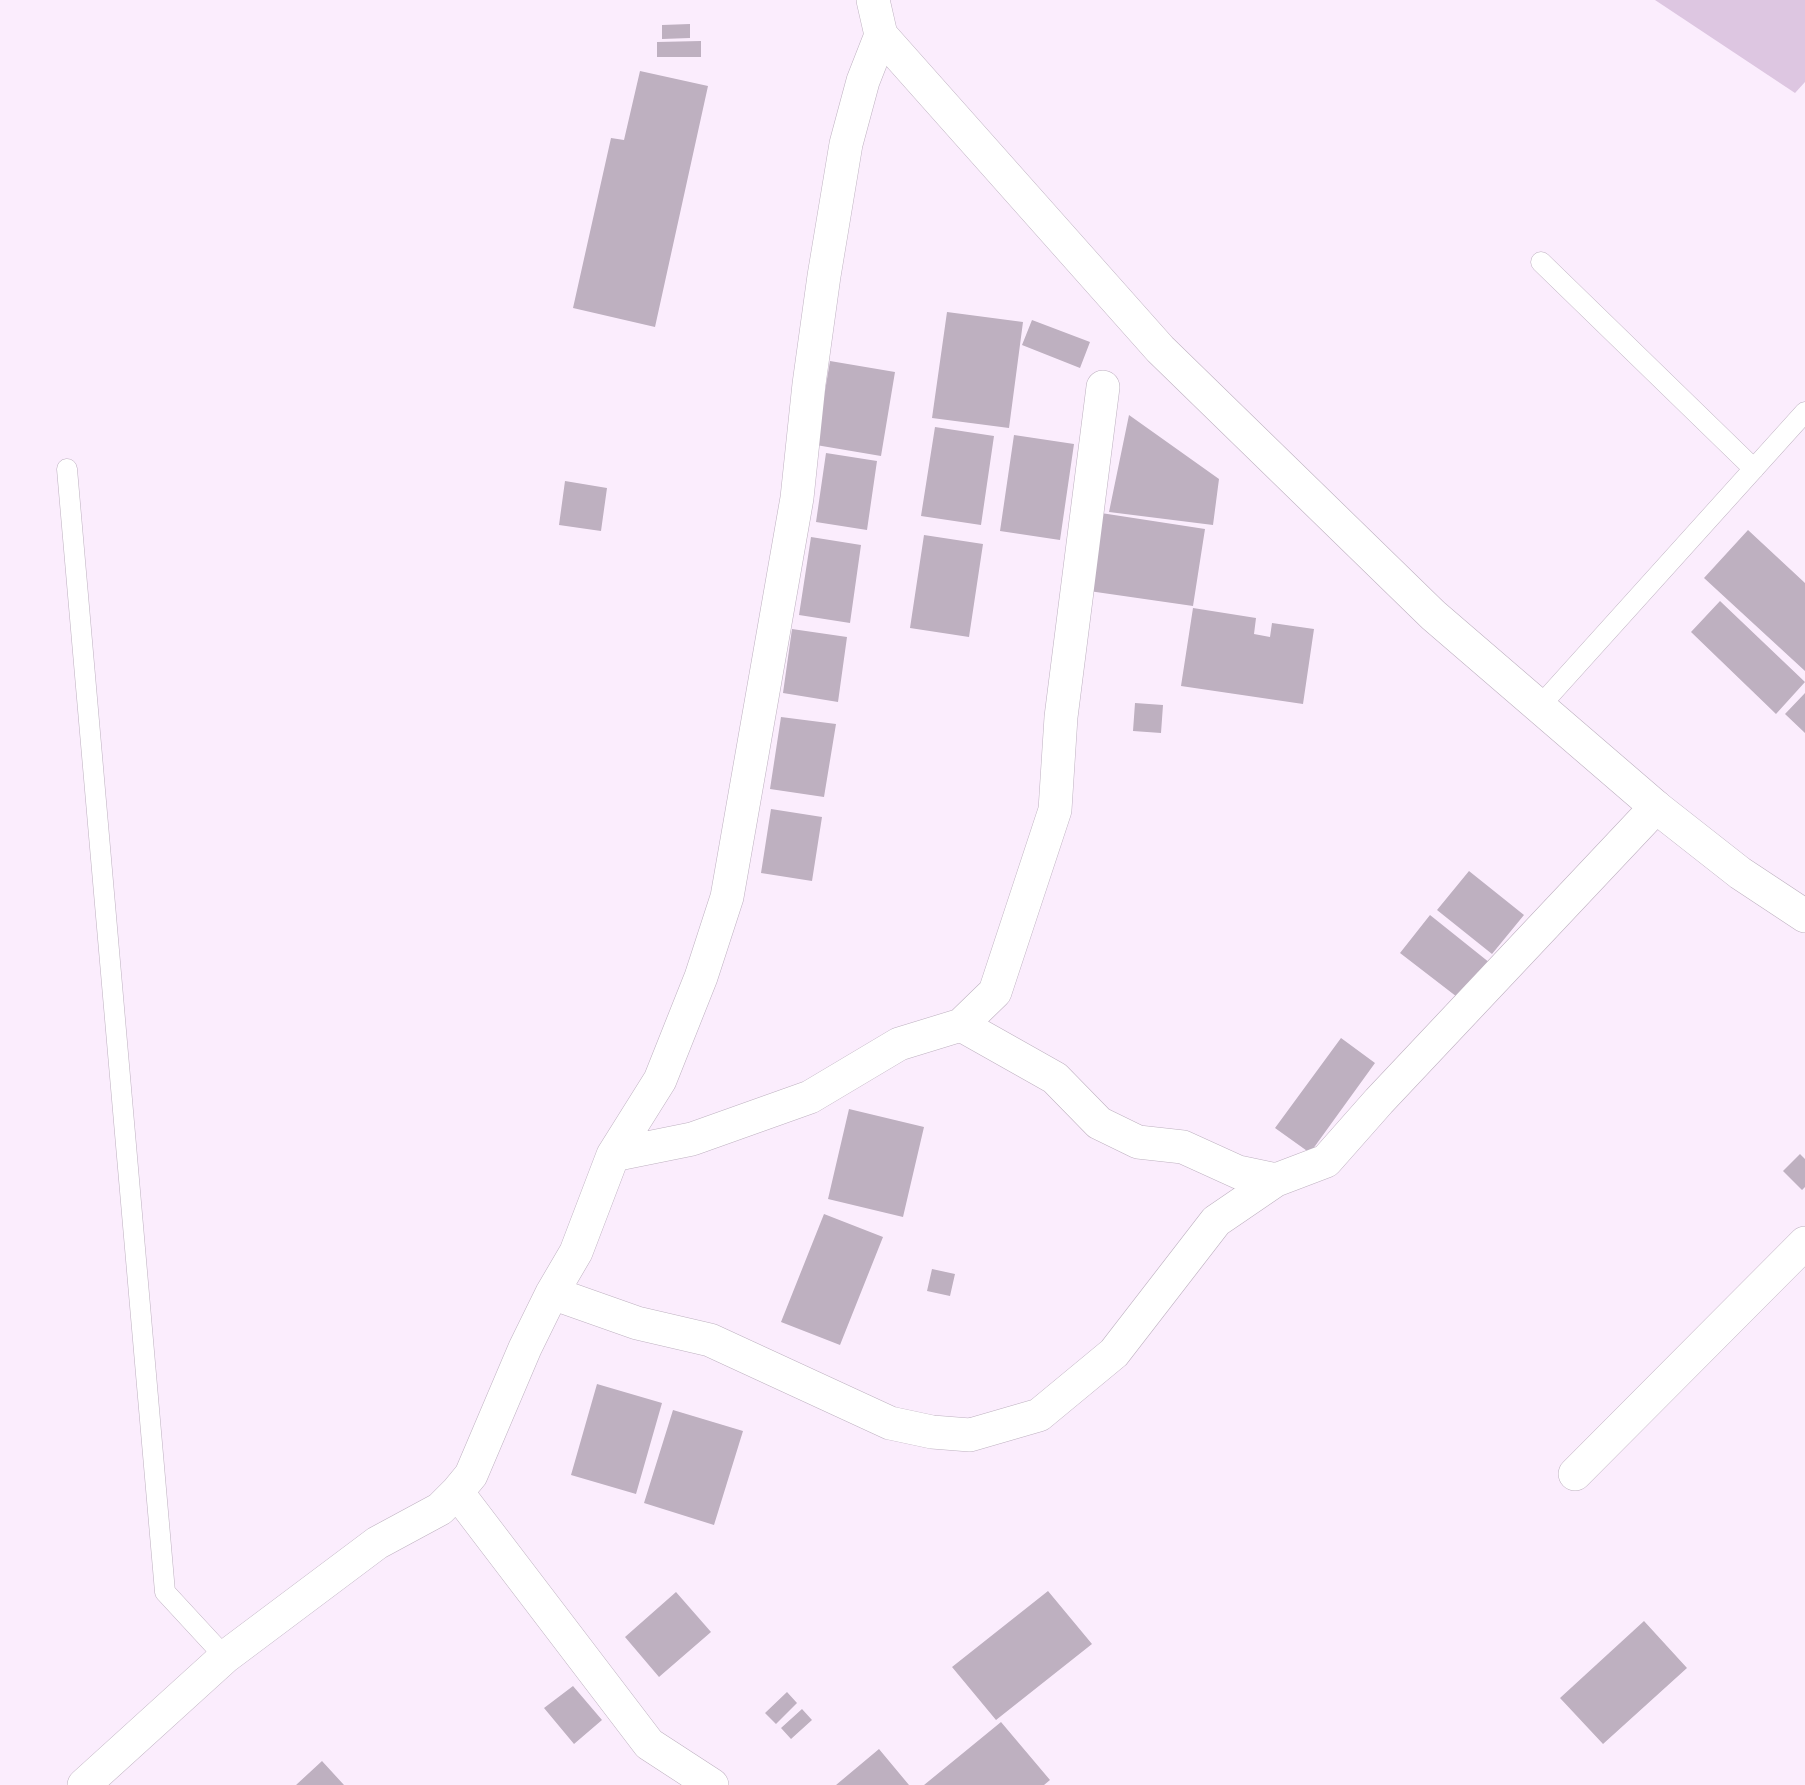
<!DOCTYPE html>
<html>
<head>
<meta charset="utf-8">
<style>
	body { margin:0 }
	canvas { display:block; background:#fbedfd }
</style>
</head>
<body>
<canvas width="1805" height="1785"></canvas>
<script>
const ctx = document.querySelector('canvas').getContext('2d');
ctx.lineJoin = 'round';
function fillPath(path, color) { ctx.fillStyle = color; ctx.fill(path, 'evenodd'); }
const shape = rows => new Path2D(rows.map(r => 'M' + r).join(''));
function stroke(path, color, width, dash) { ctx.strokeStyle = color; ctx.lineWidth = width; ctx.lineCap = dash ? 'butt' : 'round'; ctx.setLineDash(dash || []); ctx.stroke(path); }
const green = shape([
	[1655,0,1805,0,1805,82,1795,93]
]);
const building = shape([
	[690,24,690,38,662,39,662,25],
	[701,41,701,57,657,57,657,42],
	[640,71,708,86,655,327,573,308,611,138,624,140],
	[947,312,1023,322,1009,428,932,418],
	[1032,320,1090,342,1080,368,1022,345],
	[830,361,895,372,881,456,816,445],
	[1129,415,1219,479,1213,525,1109,512],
	[935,427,994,436,981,525,921,516],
	[1014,435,1074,444,1060,540,1000,531],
	[826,453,877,461,867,530,816,522],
	[565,481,607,488,601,531,559,525],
	[1101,513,1205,529,1193,606,1089,591],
	[1748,530,1805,583,1805,671,1704,578],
	[924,535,983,544,969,637,910,628],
	[811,537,861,545,850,623,799,615],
	[1720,601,1805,682,1776,714,1691,632],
	[1193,608,1256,618,1254,634,1270,637,1272,623,1314,629,1303,704,1181,686],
	[792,629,847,637,838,702,783,693],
	[1805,693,1805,733,1785,714],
	[1135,703,1163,705,1161,733,1133,731],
	[781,717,836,724,824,797,770,789],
	[771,809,822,817,812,881,761,873],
	[1469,871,1524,915,1492,954,1437,910],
	[1430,915,1490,963,1461,1000,1400,953],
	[1341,1038,1375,1063,1310,1153,1275,1128],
	[849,1109,924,1127,903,1217,828,1199],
	[1800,1154,1805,1159,1805,1187,1802,1190,1783,1171],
	[824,1214,883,1237,840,1345,781,1322],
	[932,1269,955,1274,950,1296,927,1291],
	[597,1384,662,1403,636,1494,571,1475],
	[673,1410,743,1431,714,1525,644,1503],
	[1048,1591,1092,1644,996,1720,952,1667],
	[676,1592,711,1632,659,1677,625,1637],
	[1644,1621,1687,1668,1603,1744,1560,1698],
	[573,1686,602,1720,574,1744,544,1708],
	[787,1692,797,1703,776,1724,765,1713],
	[802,1709,812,1720,791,1739,781,1728],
	[1001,1722,1050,1780,1044,1785,924,1785],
	[879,1749,909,1785,836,1785],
	[322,1761,344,1785,296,1785]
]);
const service = shape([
	[1541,262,1754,469],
	[67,469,165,1592,225,1657],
	[1539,707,1805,412]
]);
const minor = shape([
	[961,1025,1055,1078,1099,1123,1138,1142,1183,1147,1238,1172,1276,1180],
	[613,1155,692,1139,810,1097,899,1044,961,1025,995,992,1055,810,1061,717,1103,387],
	[552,1293,637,1323,710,1340,890,1423,932,1432,970,1435,1039,1415,1114,1353,1216,1221,1276,1180,1326,1161,1379,1101,1656,807],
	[1575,1474,1805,1243],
	[457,1492,649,1744,712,1785],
	[84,1785,225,1657,377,1543,440,1509,457,1492,471,1475,525,1348,552,1293,576,1252,613,1155,660,1080,701,977,727,897,797,498,809,384,824,276,846,144,863,81,881,35]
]);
const tertiary = shape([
	[873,0,881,35,1160,349,1433,615,1656,807,1740,873,1805,916]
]);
fillPath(green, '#ddc6e1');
fillPath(building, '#beb0c0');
stroke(service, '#beb1c0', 21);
stroke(minor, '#beb1c0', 34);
stroke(tertiary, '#beb1c0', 34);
stroke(service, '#fff', 20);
stroke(minor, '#fff', 33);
stroke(tertiary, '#fff', 33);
</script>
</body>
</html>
